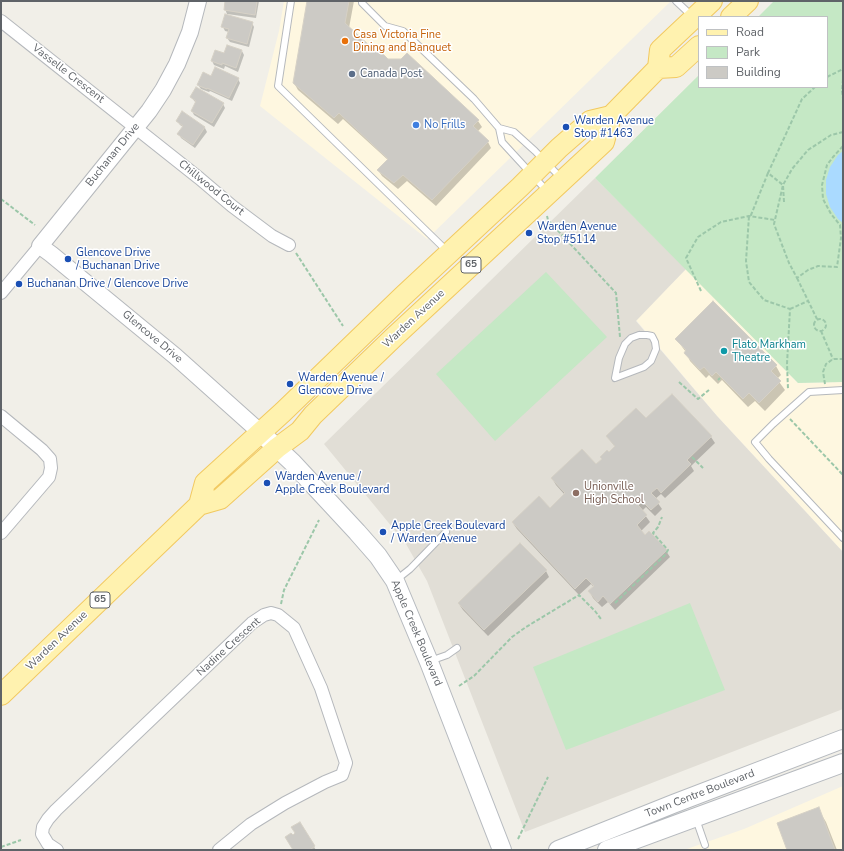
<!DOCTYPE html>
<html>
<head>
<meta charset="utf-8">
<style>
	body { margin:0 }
	#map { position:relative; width:844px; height:851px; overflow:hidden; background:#f1efe8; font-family:"Nunito Sans",sans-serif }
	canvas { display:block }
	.frame { position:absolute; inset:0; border:2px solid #5f6368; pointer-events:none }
	.legend { position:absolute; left:698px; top:16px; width:130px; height:72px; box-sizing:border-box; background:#fff; border:1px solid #bfc1c3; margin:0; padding:5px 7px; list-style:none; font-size:12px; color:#5f6368 }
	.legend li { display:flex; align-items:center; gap:8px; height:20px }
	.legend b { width:20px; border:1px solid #bfc1c3 }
</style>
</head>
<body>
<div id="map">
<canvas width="844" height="851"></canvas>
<div class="frame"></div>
<ul class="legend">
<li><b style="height:5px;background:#fff2af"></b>Road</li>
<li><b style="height:11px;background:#c5e8c5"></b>Park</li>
<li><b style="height:11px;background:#cccac5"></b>Building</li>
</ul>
</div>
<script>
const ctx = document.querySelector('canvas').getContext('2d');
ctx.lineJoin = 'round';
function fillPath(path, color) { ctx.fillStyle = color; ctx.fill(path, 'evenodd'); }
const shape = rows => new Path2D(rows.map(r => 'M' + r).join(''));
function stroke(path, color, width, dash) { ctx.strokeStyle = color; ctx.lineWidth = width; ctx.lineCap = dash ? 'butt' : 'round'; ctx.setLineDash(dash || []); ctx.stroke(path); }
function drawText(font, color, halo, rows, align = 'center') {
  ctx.font = font + ' "Nunito Sans",sans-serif'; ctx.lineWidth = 3; ctx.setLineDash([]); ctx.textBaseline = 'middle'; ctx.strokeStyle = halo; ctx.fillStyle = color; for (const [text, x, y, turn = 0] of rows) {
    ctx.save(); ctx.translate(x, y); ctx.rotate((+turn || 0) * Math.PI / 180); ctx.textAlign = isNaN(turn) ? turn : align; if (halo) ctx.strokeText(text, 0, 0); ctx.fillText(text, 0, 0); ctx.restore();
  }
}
const commercial = shape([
	[284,1,671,1,427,239,260,106,279,31],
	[686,269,798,383,843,382,843,552,717,416,636,320],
	[843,786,843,850,684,850,744,829]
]);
const education = shape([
	[595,178,686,269,636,321,717,416,843,552,843,709,525,832,427,581,406,544,324,444]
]);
const green = shape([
	[774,1,843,1,843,382,798,383,595,178,699,75,699,87,827,87,827,17,758,17],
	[546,272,607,337,495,441,436,374],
	[690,603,725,690,566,750,533,667]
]);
const water = shape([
	[843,151,843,223,838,219,830,207,826,194,826,180,830,167,838,155]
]);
const shadow = shape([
	[226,1,259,1,256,18,227,14,225,9],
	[308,1,354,1,349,28,370,48,478,121,482,127,477,132,488,142,491,148,436,206,407,181,398,189,382,176,378,170,388,160,343,119,338,124,298,90,294,83],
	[252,23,254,27,249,47,230,42,227,38,229,32,225,31,223,27],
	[227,46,242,51,244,55,238,72,225,66,224,69,214,65,212,61,224,55],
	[212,78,238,79,240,83,232,101,210,91,209,92,201,89,198,85],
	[191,97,223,104,225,108,214,127,194,115,192,111,196,103],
	[177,121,205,128,207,132,195,148,181,138,179,134,183,127,180,125],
	[713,302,776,366,781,375,777,379,785,390,765,411,755,401,748,407,722,380,718,384,709,375,706,378,690,361,686,352,676,339],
	[672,395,711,437,715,443,691,466,694,471,665,498,661,494,655,499,662,509,655,516,646,507,642,511,650,522,641,531,645,536,649,533,666,551,670,557,615,610,608,602,602,607,593,598,590,592,594,587,591,584,579,595,517,529,513,523,550,509,565,495,556,485,552,478,596,466,615,447,607,436,646,420],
	[546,571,549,577,488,636,463,610,459,604],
	[818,809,826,822,837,850,788,850],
	[299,823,316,850,294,850,292,836,296,834]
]);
const building = shape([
	[225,1,257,1,255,15,224,10,225,1],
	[307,1,349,1,345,23,371,47,376,47,388,59,401,59,407,53,479,120,473,126,489,141,432,200,403,175,394,183,377,170,388,159,339,113,334,118,293,83,307,1],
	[225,14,253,22,247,44,226,38,229,29,221,27,225,14],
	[227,45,242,50,236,68,222,63,222,65,211,61,215,50,224,53,227,45],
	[215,67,239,78,229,98,207,88,207,89,197,85,203,72,211,76,215,67],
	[196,87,224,103,212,123,191,111,196,101,190,97,196,87],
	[182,111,205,127,193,145,177,134,183,126,176,121,182,111],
	[713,301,777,365,771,371,781,381,759,403,749,393,743,399,716,372,712,376,704,367,700,370,684,353,686,350,675,339,713,301],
	[672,394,712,436,687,460,691,464,661,493,657,488,651,493,660,502,651,510,642,501,638,505,647,515,637,525,645,535,649,531,667,550,610,604,603,596,598,602,588,591,594,586,586,578,575,589,512,522,539,496,550,508,565,493,551,478,582,449,596,464,602,459,600,457,607,450,609,452,615,446,606,436,636,408,646,418,672,394],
	[520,543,547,570,484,630,458,603,520,543],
	[819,807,835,850,787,850,777,823,819,807],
	[300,822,315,846,310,850,293,850,285,837,291,833,293,835,295,833,291,827,300,822]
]);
const path = shape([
	[827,77,843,69],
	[843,79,842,91,843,98],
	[843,132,831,135,808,150,792,169,783,185,774,224,789,263,797,278,808,270,818,266,837,267,841,238,840,225,831,214,823,199,822,185,827,165,833,157,843,146],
	[768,173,751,215,749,216,746,261,749,282,764,300,790,309,787,364,788,389],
	[1,199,35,225],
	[784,202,783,185,768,173,802,99,815,87],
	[547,216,548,220,616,293,620,337],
	[296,253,343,326],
	[797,278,817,319],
	[701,291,686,258,698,237,721,222,749,216,775,220],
	[790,309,808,301],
	'814 325a6 6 0 1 1 12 0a6 6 0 1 1-12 0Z',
	[821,331,833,359],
	[718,380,720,378],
	[679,382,698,399,709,390],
	[825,384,823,372,826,364,833,359,843,359],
	[790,419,843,475],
	[692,457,703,468],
	[615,603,665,555,668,550,653,533,658,527,662,517],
	[281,604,284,590,319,520],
	[459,686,474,676,512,637,526,627,579,595,595,611,601,619],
	[518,839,548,777],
	[1,847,21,840]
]);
const service = shape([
	[291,1,278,86,448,252],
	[362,1,362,3,385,26,403,31,474,99,499,128,502,142,547,191],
	[676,1,692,16],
	[499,128,514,132,535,151,562,179],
	[639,335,647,335,652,336,655,342,656,349,651,361,644,367,615,378,619,358,625,344,631,338,639,335],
	[843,390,809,392,773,424,755,442,769,459,843,538],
	[396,580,410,569,446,532],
	[430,661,447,655,457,648],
	[696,819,705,845]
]);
const minor = shape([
	[1,21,199,178,232,206,272,236,289,245],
	[1,293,40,246],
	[1,416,42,450,50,459,51,468,49,477,1,533],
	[57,850,48,844,42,834,43,827,48,819,56,810,252,623,264,615,271,613,278,615,294,628,321,688,346,763,342,775,325,782,285,803,251,824,219,850]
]);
const tertiary = shape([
	[198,1,190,32,177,64,163,90,149,111,40,246,51,254,175,356,260,432]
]);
const secondary = shape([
	[260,432,293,463,357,532,378,556,395,581,429,662,502,850],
	[558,850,673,804,843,739],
	[607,850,843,763]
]);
const primary = shape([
	[731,17,748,1],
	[658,68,676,67,699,46],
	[199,505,205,483,283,412,403,296,520,187,559,148,590,121,611,116],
	[1,695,199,505,220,499,277,448,300,431,313,415,394,337,604,142,611,116,658,68,660,50,712,1]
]);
const markers = [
	[345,41,4,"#e8710a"],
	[352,74,4,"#5c6f8a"],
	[416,125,4,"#3f7fe0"],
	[566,127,4,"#1a4fb4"],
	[529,233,4,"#1a4fb4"],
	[68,259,4,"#1a4fb4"],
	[19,284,4,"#1a4fb4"],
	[724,351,4,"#0f9aa8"],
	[290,384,4,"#1a4fb4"],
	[267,483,4,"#1a4fb4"],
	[576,493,4,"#8d6e63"],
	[383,532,4,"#1a4fb4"]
];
const shields = [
	[471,265,20],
	[100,600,20]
];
const shieldNames = [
	["65",471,265],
	["65",100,600]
];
const foodNames = [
	["Casa Victoria Fine",353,35],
	["Dining and Banquet",353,48]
];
const streetNames = [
	["Vasselle Crescent",68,74,38],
	["Buchanan Drive",113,155,-51],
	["Chillwood Court",211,188,39],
	["Warden Avenue",414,319,-43],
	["Glencove Drive",152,337,40],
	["Apple Creek Boulevard",416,633,67],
	["Warden Avenue",57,641,-44],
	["Nadine Crescent",229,647,-42],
	["Town Centre Boulevard",700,794,-21]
];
const serviceNames = [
	["Canada Post",360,74]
];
const transitNames = [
	["Warden Avenue",574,121],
	["Stop #1463",574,134],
	["Warden Avenue",537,227],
	["Stop #5114",537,240],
	["Glencove Drive",76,253],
	["/ Buchanan Drive",76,266],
	["Buchanan Drive / Glencove Drive",27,284],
	["Warden Avenue /",298,378],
	["Glencove Drive",298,391],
	["Warden Avenue /",275,477],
	["Apple Creek Boulevard",275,490],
	["Apple Creek Boulevard",391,526],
	["/ Warden Avenue",391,539]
];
const shopNames = [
	["No Frills",424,125]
];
const cultureNames = [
	["Flato Markham",732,345],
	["Theatre",732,358]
];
const educationNames = [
	["Unionville",584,487],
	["High School",584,500]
];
fillPath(commercial, '#fef7e0');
fillPath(education, '#e1ded6');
fillPath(green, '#c5e8c5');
fillPath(water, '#aadaff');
fillPath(shadow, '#0003');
fillPath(building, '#cccac5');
stroke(building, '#d6d1c6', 1);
stroke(service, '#b5b8bc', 8);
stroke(minor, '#b5b8bc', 14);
stroke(tertiary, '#b5b8bc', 18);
stroke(secondary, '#b6babf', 20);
stroke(primary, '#f2c960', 22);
stroke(path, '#9cc7a9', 2, [4, 2]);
stroke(service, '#fff', 6);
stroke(minor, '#fff', 12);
stroke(tertiary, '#fff', 16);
stroke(secondary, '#fff', 18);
stroke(primary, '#fff2af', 20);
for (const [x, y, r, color] of markers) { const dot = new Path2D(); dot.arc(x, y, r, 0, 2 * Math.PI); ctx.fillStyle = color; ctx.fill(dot); stroke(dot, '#fff', 1.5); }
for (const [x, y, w] of shields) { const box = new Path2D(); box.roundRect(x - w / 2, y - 8, w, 16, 3); ctx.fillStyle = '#fff'; ctx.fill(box); stroke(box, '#5f6368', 1); }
drawText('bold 10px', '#5f6368', null, shieldNames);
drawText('11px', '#c56008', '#fff', foodNames, 'left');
drawText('11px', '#5f6368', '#fff', streetNames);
drawText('11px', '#4e5e75', '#fff', serviceNames, 'left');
drawText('11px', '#164399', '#fff', transitNames, 'left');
drawText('11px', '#366cbe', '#fff', shopNames, 'left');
drawText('11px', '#0d838f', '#fff', cultureNames, 'left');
drawText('11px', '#785e54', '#fff', educationNames, 'left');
</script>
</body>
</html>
